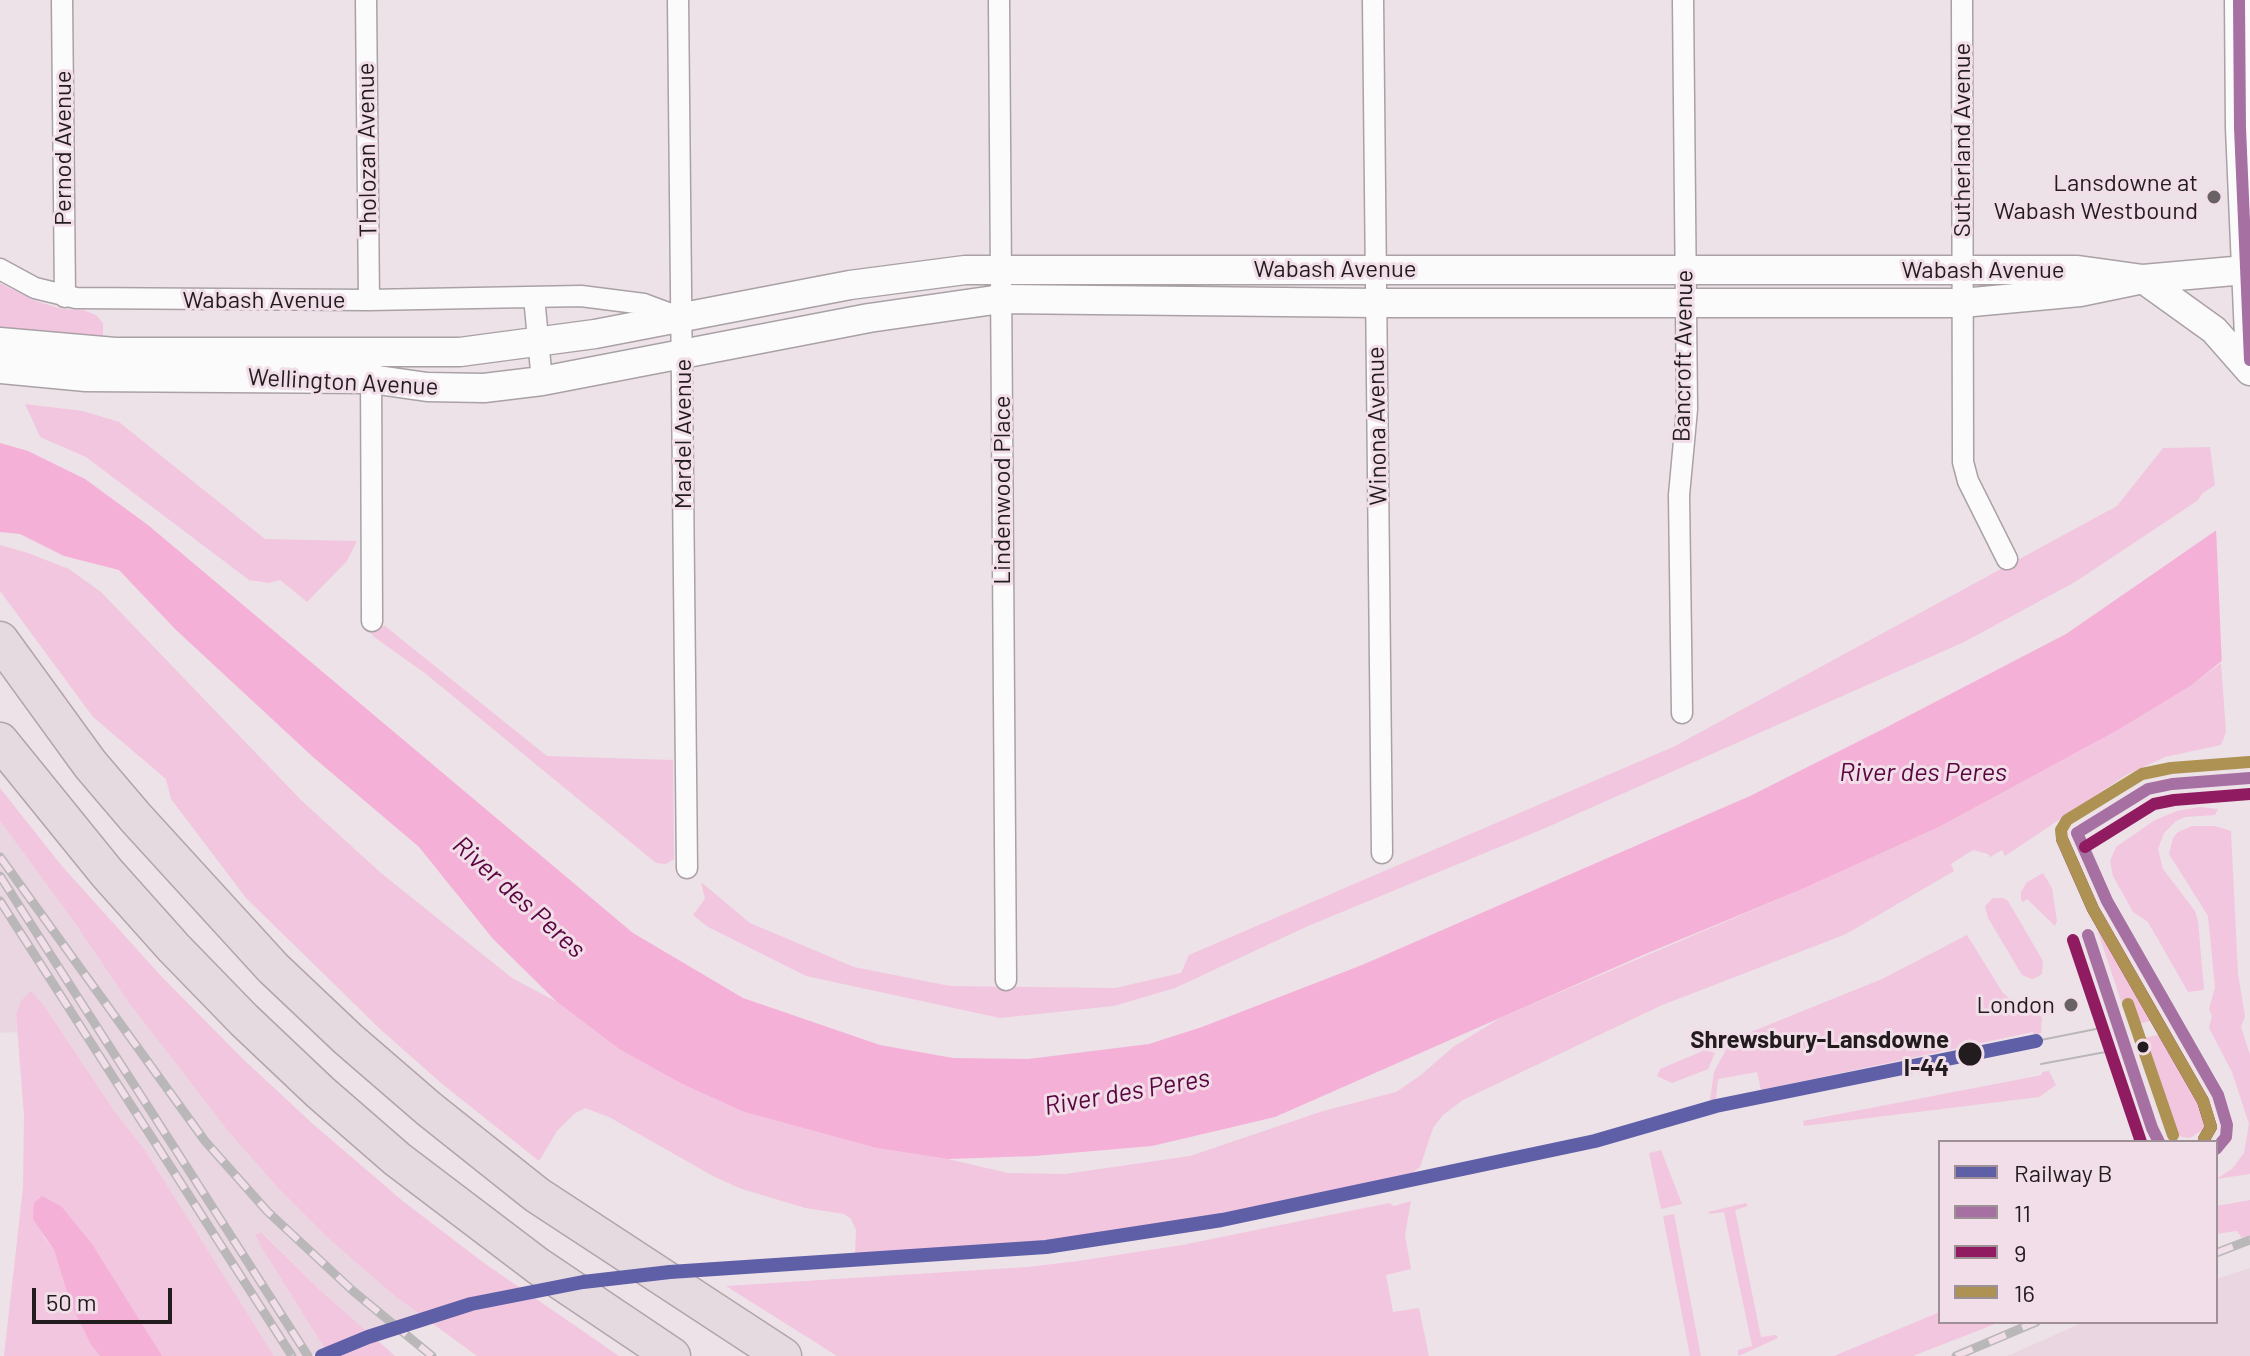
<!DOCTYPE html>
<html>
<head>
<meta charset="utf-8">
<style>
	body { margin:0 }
	#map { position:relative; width:2250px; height:1356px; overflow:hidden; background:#ede2e8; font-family:Barlow,sans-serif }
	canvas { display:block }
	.legend { position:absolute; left:1938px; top:1140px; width:280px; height:184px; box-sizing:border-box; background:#f1dee8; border:2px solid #9f9098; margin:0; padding:10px 14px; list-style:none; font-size:24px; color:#231c1f }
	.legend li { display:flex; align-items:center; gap:16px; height:40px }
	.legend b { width:40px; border:2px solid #9f9098 }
	.scale { position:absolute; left:32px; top:1288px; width:140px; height:36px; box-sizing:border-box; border:4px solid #231c1f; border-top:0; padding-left:10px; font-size:24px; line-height:28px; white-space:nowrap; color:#231c1f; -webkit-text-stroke:6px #f1dee8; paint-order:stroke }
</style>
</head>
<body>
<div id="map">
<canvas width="2250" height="1356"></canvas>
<ul class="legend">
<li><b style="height:10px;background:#5f5fa8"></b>Railway B</li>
<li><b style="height:10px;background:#a670a3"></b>11</li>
<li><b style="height:10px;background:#901b61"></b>9</li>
<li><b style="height:10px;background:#ae9254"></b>16</li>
</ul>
<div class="scale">50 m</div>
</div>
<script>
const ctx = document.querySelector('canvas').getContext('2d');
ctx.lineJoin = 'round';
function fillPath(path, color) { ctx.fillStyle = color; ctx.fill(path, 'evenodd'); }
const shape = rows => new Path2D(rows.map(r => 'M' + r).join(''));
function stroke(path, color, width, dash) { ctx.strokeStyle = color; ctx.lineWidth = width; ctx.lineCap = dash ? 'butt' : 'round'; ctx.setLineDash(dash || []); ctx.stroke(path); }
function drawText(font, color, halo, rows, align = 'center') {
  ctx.font = font + ' Barlow,sans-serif'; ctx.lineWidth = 6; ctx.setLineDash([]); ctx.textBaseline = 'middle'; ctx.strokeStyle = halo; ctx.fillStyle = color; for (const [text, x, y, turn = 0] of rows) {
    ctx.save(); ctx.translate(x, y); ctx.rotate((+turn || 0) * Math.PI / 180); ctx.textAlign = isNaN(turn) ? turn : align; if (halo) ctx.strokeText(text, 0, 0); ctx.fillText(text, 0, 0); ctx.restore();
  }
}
const built = shape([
	[0,821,72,919,129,1003,228,1131,278,1188,329,1239,419,1314,368,1332,320,1290,266,1236,261,1232,256,1233,260,1245,325,1350,310,1356,274,1356,145,1150,113,1109,45,1007,21,1001,16,1014,17,1032,0,1033],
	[2250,1268,2250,1356,2007,1356,2084,1322,2216,1322,2216,1279]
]);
const green = shape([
	[0,283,36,301,62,309,83,310,96,315,103,323,103,336,89,340,0,328],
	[25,404,83,411,119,422,265,539,357,541,347,561,307,602,280,580,269,583,249,580,86,457,40,437],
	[2210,447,2215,485,2203,493,2197,501,2075,582,1964,642,1543,829,1308,926,1175,988,1114,1006,1000,1018,806,976,708,927,693,915,705,899,701,882,750,923,854,967,950,986,1115,988,1181,973,1189,955,1673,747,2117,506,2163,448],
	[0,545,28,553,69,569,101,592,302,801,381,873,512,978,557,1002,619,1049,680,1083,744,1112,876,1148,948,1159,1008,1173,1065,1174,1190,1156,1323,1111,1396,1092,1421,1075,1453,1047,1502,1017,1800,890,1939,827,2118,730,2192,685,2221,663,2226,732,2221,745,2165,757,2126,775,2005,856,2002,850,1990,857,1988,854,1973,850,1951,864,1954,871,1846,934,1660,1006,1463,1100,1443,1115,1433,1128,1420,1167,1412,1173,1401,1176,1401,1178,1201,1220,1102,1236,1011,1245,855,1255,856,1230,851,1219,844,1214,805,1208,739,1188,711,1175,609,1117,585,1108,574,1114,557,1131,539,1161,441,1083,380,1029,246,898,171,799,166,779,93,717,0,591],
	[366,626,385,626,547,756,673,760,674,859,666,864,656,863,426,674,374,637],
	[0,788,61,865,161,976,243,1059,314,1125,404,1202,484,1263,619,1356,477,1356,395,1296,329,1239,278,1188,228,1131,129,1003,72,919,0,821],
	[2200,807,2218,809,2215,815,2185,817,2176,821,2164,833,2158,849,2163,869,2195,911,2198,921,2204,990,2188,992,2148,922,2133,912,2113,876,2110,861,2116,847,2155,820,2177,811],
	[2192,826,2215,826,2231,831,2238,974,2245,1016,2241,1027,2250,1055,2250,1174,2216,1179,2232,1169,2244,1153,2249,1124,2232,1072,2209,1028,2212,1016,2209,1009,2215,987,2208,916,2169,854,2173,838,2178,832],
	[2043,873,2052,888,2057,921,2055,926,2027,899,2023,902,2021,900,2021,892,2027,882],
	[1993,898,2003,898,2008,901,2043,961,2042,974,2037,977,2032,979,2022,975,1988,918,1985,906],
	[2091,903,2096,905,2162,1018,2138,1024,2135,1014,2126,1016,2090,908],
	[1967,935,2003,993,2018,1006,2042,1017,2041,1033,2034,1035,2033,1032,1761,1090,1757,1072,1718,1079,1716,1099,1710,1100,1714,1072,1731,1040,1882,979],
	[31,991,45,1007,113,1109,145,1150,274,1356,162,1356,41,1233,54,1250,70,1303,91,1345,100,1356,4,1356,23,1187,24,1115,16,1014,21,1001],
	[2169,1032,2210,1107,2208,1122,2204,1129,2190,1138,2176,1136,2166,1128,2139,1052,2143,1051,2141,1039],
	[1705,1050,1715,1053,1708,1069,1672,1083,1657,1076,1660,1069],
	[2049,1071,2056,1085,2039,1097,1804,1126,1803,1121,2042,1075,2042,1072],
	[1661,1150,1682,1204,1661,1209,1649,1153],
	[2250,1200,2250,1235,2242,1238,2237,1231,2216,1234,2216,1206],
	[1411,1201,1405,1235,1411,1269,1386,1275,1393,1312,1419,1308,1429,1356,837,1356,726,1286,1027,1267,1078,1261,1182,1245,1389,1203,1394,1206],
	[1746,1203,1748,1206,1735,1210,1761,1337,1776,1335,1778,1338,1741,1355,1738,1355,1738,1350,1752,1346,1724,1212,1710,1214,1708,1212],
	[1674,1214,1701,1356,1690,1356,1663,1216],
	[261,1232,320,1290,395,1356,329,1356,260,1245,255,1234],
	[1940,1312,1940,1322,2000,1322,1913,1356,1834,1356]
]);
const water = shape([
	[0,443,28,451,85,479,148,525,633,933,743,998,880,1045,953,1058,1028,1059,1149,1044,1202,1027,1362,965,1750,796,1885,728,2066,634,2250,507,2250,638,2192,685,2118,730,1939,827,1800,890,1643,955,1275,1117,1152,1146,1035,1156,948,1159,876,1148,744,1112,680,1083,619,1049,557,1002,493,939,419,847,313,757,175,629,119,570,64,556,20,534,0,532],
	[42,1196,61,1206,92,1244,162,1356,100,1356,91,1345,70,1303,54,1250,33,1219,34,1203]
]);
const pier = shape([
	[2250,503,2250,644,2222,667,2216,527]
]);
const street = shape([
	[62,0,65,297],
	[366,0,369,300],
	[678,0,687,868],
	[999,0,1006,980],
	[1373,0,1382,853],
	[1962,0,1963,462,1968,481,2007,559],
	[0,269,35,288,76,298,369,300,581,296,644,304,679,317],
	[534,297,542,381],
	[371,365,372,621],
	[1682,713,1679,495,1687,409,1683,0]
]);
const secondary = shape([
	[2239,0,2240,128,2250,360],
	[0,342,115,352,460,352,595,334,850,285,965,270,2078,270,2143,279,2214,330,2250,371],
	[0,369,86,377,371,379,427,387,484,388,542,381,869,318,1001,299,1376,303,1962,303,2080,292,2143,279,2245,270]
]);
const highway = shape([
	[0,640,90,764,136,818,273,968,348,1039,429,1109,537,1195,783,1356],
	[0,741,107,873,174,948,244,1020,320,1092,397,1159,538,1266,672,1356]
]);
const tram = shape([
	[2036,1041,2106,1027],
	[2041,1064,2111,1051]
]);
const rail = shape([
	[0,857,205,1141,267,1211,353,1291,432,1356],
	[0,876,308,1356],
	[0,901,292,1356],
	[2216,1253,2250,1240],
	[1956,1356,2036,1322]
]);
const bus1 = shape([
	[2239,0,2240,128,2250,360],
	[2077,833,2107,901,2218,1095,2227,1125,2226,1137,2216,1149],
	[2077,833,2148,789,2172,784,2250,778],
	[2088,935,2152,1128,2159,1142]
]);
const bus2 = shape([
	[2062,839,2093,909,2203,1101,2211,1127,2204,1139],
	[2085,847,2154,804,2174,800,2250,794],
	[2073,940,2141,1142]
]);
const bus3 = shape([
	[2128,1004,2173,1135],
	[2204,1139,2211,1127,2203,1101,2093,909,2062,839,2061,830,2067,820,2142,774,2171,768,2249,762]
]);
const rail1 = shape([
	[322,1356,368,1337,471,1304,583,1282,670,1272,1046,1247,1222,1220,1595,1141,1716,1106,2036,1041]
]);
const markers = [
	[2214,197,8,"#6a6165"],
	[2071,1005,8,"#6a6165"],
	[2143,1047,7,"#231c1f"],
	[1970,1054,13,"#231c1f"]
];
const streetNames = [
	["Sutherland Avenue",1962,140,-90],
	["Pernod Avenue",63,148,-90],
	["Tholozan Avenue",367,150,-91],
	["Wabash Avenue",1335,269],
	["Wabash Avenue",1983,270],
	["Wabash Avenue",264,300],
	["Bancroft Avenue",1683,356,-89],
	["Wellington Avenue",343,382,3],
	["Winona Avenue",1377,426,-91],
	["Mardel Avenue",683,434,-90],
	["Lindenwood Place",1002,490,-90]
];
const poiNames = [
	["Lansdowne at",2198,183],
	["Wabash Westbound",2198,211],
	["London",2055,1005]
];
const stopNames = [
	["Shrewsbury-Lansdowne",1949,1040],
	["I-44",1949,1068]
];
const waterNames = [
	["River des Peres",1923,772],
	["River des Peres",519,897,42],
	["River des Peres",1127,1092,-10]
];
fillPath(built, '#ead6e1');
fillPath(green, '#f2c6df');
fillPath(water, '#f5b0d7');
fillPath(pier, '#ede2e8');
stroke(street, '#a9a1a5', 23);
stroke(secondary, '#a9a1a5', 31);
stroke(highway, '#b3a4ac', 39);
stroke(street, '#fcfbfc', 20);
stroke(secondary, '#fcfbfc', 28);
stroke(highway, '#e4dae0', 36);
stroke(tram, '#b9b7b8', 2);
stroke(rail, '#b9b7b8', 9);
stroke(rail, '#f1dee8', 6, [18]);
stroke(bus1, '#a670a3', 12);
stroke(bus2, '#901b61', 12);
stroke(bus3, '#ae9254', 12);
stroke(rail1, '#5f5fa8', 14);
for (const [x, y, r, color] of markers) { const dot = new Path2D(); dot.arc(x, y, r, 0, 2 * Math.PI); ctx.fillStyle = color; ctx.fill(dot); stroke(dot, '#f1dee8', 3); }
drawText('24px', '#231c1f', '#f1dee8', streetNames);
drawText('24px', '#231c1f', '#f1dee8', poiNames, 'right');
drawText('bold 24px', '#231c1f', '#f1dee8', stopNames, 'right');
drawText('italic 26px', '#590540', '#f1dee8', waterNames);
</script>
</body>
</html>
